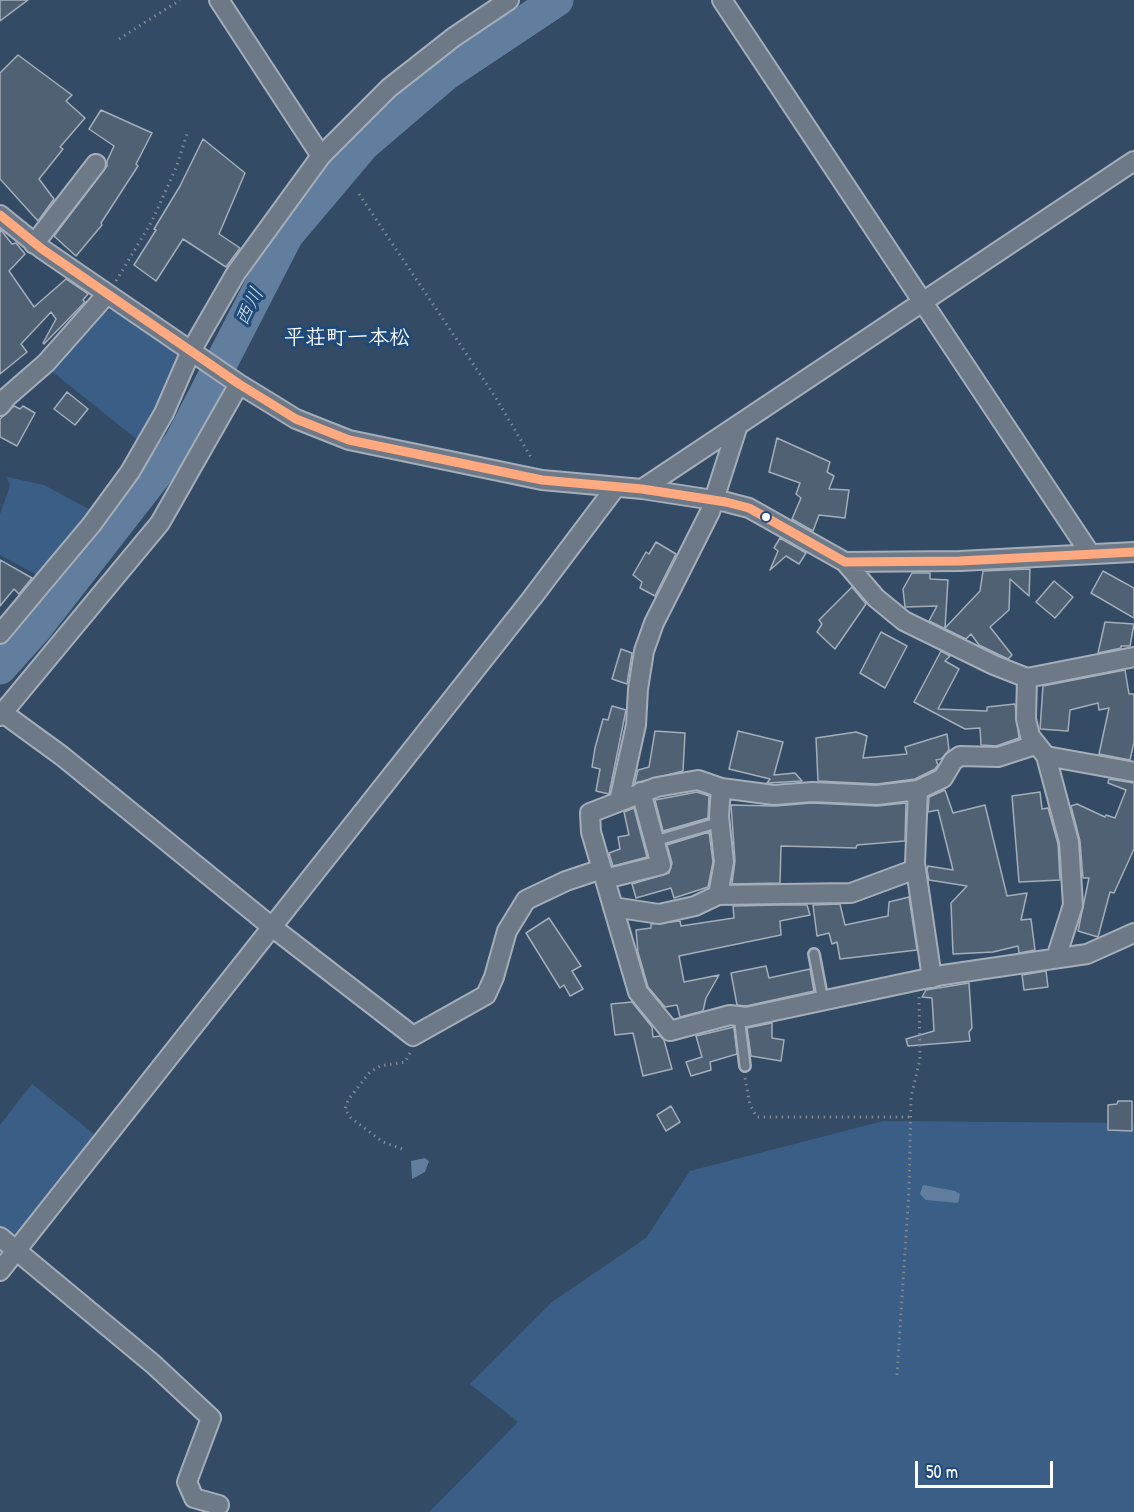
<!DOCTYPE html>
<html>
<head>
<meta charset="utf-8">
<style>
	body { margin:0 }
	#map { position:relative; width:1134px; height:1512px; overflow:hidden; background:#344b65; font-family:"Patrick Hand",sans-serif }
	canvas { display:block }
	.scale { position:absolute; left:915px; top:1461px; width:138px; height:27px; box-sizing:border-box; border:3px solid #fff; border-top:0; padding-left:8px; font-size:18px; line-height:21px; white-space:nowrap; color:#fff; -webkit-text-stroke:4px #1f4a7a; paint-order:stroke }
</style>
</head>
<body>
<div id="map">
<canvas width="1134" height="1512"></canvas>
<div class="scale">50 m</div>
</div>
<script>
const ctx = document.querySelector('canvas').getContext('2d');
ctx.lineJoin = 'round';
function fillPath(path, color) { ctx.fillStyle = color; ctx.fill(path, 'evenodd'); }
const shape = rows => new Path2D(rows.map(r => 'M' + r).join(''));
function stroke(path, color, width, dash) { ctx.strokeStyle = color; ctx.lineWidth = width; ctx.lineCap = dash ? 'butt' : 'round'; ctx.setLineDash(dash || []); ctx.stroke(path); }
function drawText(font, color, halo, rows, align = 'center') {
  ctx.font = font + ' "Patrick Hand","Klee One",sans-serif'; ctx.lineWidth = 6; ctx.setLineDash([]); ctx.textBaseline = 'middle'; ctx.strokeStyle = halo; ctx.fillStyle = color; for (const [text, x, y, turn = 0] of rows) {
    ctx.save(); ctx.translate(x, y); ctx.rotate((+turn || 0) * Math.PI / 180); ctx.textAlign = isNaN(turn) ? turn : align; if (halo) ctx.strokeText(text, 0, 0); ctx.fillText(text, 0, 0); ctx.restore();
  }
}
const green = shape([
	[114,310,180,352,180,365,140,442,49,369,105,311],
	[7,477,44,485,94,512,39,576,0,555,0,514,10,486],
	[32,1084,95,1135,14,1238,0,1227,0,1125],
	[883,1121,1134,1123,1134,1512,429,1512,518,1422,470,1384,552,1302,646,1238,690,1171]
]);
const water = shape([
	[425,1158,429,1161,425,1172,412,1179,411,1161],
	[923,1185,955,1191,960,1194,958,1203,926,1200,920,1194]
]);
const river = shape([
	[0,668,35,629,180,443,287,235,363,145,446,74,557,0]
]);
const building = shape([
	[0,0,28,0,0,21,0,0],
	[18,55,72,95,66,101,85,118,60,147,63,149,39,179,54,199,38,221,0,179,0,73,18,55],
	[101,110,152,133,136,164,138,166,101,223,102,225,76,256,54,236,107,166,107,161,114,146,89,129,101,110],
	[203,139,245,173,219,234,240,248,226,267,183,239,156,281,134,265,156,230,154,229,180,186,203,139],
	[0,229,12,244,16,243,25,254,9,271,34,307,66,279,88,294,83,300,85,302,44,344,43,343,56,319,51,312,21,344,27,352,0,374,0,229],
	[67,392,88,409,75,425,54,409,67,392],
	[14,406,20,409,23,406,35,413,17,446,0,437,0,419,14,406],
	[777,438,830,462,827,472,834,476,829,489,849,490,845,518,819,515,813,531,792,519,801,498,796,494,800,483,769,472,777,438],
	[780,538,806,553,799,564,786,556,770,570,778,551,774,548,780,538],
	[656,542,676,554,655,596,640,588,642,582,633,575,646,552,649,554,656,542],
	[0,560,32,578,19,594,14,589,0,606,0,560],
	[1030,569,1029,596,1010,579,1009,610,990,627,1012,655,1008,659,979,645,971,634,966,639,929,621,937,606,905,607,903,589,912,573,930,573,930,579,948,580,945,628,980,591,983,571,1030,569],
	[1103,571,1134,588,1134,618,1091,593,1103,571],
	[1054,581,1073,597,1055,618,1036,602,1054,581],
	[852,587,866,604,835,649,817,632,822,624,819,620,852,587],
	[1105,622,1134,624,1130,646,1121,646,1121,648,1098,653,1105,622],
	[881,632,907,646,885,688,860,673,881,632],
	[621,649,632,653,627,684,612,679,621,649],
	[941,651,950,656,945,661,959,669,938,709,987,711,987,707,1015,704,1019,738,996,746,981,745,980,728,965,729,914,702,941,651],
	[1125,670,1129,694,1134,694,1134,742,1130,760,1099,754,1109,708,1099,710,1098,703,1070,710,1068,731,1040,729,1043,686,1125,670],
	[612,706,626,710,609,794,596,791,600,769,592,767,595,748,603,719,608,720,612,706],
	[655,731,685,733,683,771,635,783,638,770,649,767,655,731],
	[738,731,783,742,774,775,795,773,802,781,767,783,770,779,729,769,738,731],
	[856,732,867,736,863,758,907,754,905,747,947,734,949,750,941,759,936,760,938,765,935,769,915,779,877,784,818,781,816,738,856,732],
	[1109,779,1134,783,1134,849,1114,893,1110,892,1098,937,1078,931,1089,878,1083,878,1080,841,1071,806,1077,804,1105,817,1106,815,1115,818,1126,790,1108,783,1109,779],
	[945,790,953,813,985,805,1007,896,1027,893,1021,920,1031,919,1035,950,1019,953,1018,946,993,952,953,954,951,903,967,886,929,880,927,870,928,866,953,870,938,810,928,812,929,797,945,790],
	[697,792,709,796,708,818,663,831,655,800,697,792],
	[1040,792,1042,809,1048,808,1058,844,1060,880,1019,882,1012,796,1040,792],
	[812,803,877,806,906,803,905,841,857,845,856,848,781,846,780,883,732,884,735,861,731,805,775,806,812,803],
	[634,808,647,857,613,866,609,853,620,849,618,837,629,835,624,812,634,808],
	[709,832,713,862,708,887,674,898,671,888,636,898,632,884,669,873,672,863,667,845,709,832],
	[909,897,917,950,840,959,837,942,832,944,829,933,817,936,813,905,840,904,845,925,888,916,889,902,909,897],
	[780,905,807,905,810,915,780,921,781,935,679,956,684,982,719,975,706,998,703,1011,680,1017,677,1005,665,1007,648,987,638,952,636,930,651,928,651,924,680,921,681,926,734,918,733,906,780,905],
	[549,918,581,966,572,971,583,989,570,996,564,985,560,988,526,933,549,918],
	[766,966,769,978,810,969,814,991,746,1006,737,1005,731,973,766,966],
	[1046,971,1048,987,1024,990,1022,975,1046,971],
	[969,983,972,1028,969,1032,970,1041,908,1046,906,1039,934,1031,932,998,922,997,926,990,969,983],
	[632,1002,652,1027,653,1037,660,1036,664,1040,672,1069,643,1076,633,1033,615,1035,611,1004,632,1002],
	[772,1023,772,1038,784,1040,781,1061,751,1056,747,1028,772,1023],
	[734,1027,737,1054,710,1062,711,1070,691,1076,686,1062,702,1057,696,1036,734,1027],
	[1118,1101,1132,1101,1132,1131,1108,1130,1108,1105,1117,1104,1118,1101],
	[671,1106,680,1122,666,1131,657,1115,671,1106]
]);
const path = shape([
	[119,39,180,0],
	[359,194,496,398,532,459],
	[116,281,152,221,176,168,188,131],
	[745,1078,750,1105,757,1117,911,1117],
	[402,1149,383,1142,351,1118,345,1109,348,1100,370,1072,380,1066,405,1062,410,1053],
	[897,1375,909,1190,911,1097,920,1059,919,997]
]);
const service = shape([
	[655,841,720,822],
	[814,954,823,1001],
	[739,1016,745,1066]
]);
const minor = shape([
	[219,0,321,156],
	[722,0,1089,552],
	[0,215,42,249,239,384,296,419,349,440,542,480,642,489,726,502,749,508,845,562,960,561,1134,552],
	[34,244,96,164],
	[0,406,7,397,46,363,107,294],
	[642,489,1134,161],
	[845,562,876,598,904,621,994,665,1027,678,1134,657],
	[0,634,92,524,130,472,164,413,191,351,236,273,321,156,389,88,454,37,509,0],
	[1027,678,1026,719,1030,736,1046,756,1069,842,1073,905,1056,958],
	[3,713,62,756,272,927,413,1036,486,995,494,977,507,931,526,900,566,881,602,869],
	[0,716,160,523,239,384],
	[1035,745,998,757,960,756,953,761,943,778,918,790,877,795,812,792,774,795,721,788,698,780,657,787,590,813,591,832,638,992,670,1031,730,1015,746,1017,943,975,1087,954,1134,933],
	[1046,756,1134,772],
	[918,790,915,863,932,978],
	[619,801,636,725,638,689,644,651,654,623,710,512,738,425],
	[605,879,661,865,641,792],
	[718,895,851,893,916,869],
	[613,907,659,914,695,906,718,895,724,862,719,816,721,788],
	[0,1237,153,1364,211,1418,187,1482,194,1498,219,1505],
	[0,1271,532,598,615,488]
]);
const bus1 = shape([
	[0,215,42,249,239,384,296,419,349,440,542,480,642,489,726,502,749,508,845,562,960,561,1134,552]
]);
const markers = [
	[766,517,5,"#fff"]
];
const waterNames = [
	["西川",250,307,-63]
];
const quarterNames = [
	["平荘町一本松",347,338]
];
fillPath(green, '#3b5e86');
fillPath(water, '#617e9e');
stroke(river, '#617e9e', 33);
fillPath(building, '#506174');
stroke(building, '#a4aeba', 1.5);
stroke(service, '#a4aeba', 14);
stroke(minor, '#a4aeba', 22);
stroke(path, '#7e8895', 3, [1.5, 4.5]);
stroke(service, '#6d7986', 9);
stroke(minor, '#6d7986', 18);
stroke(bus1, '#ffa980', 9);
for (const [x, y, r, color] of markers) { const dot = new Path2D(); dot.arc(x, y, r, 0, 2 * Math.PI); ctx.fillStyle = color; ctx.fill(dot); stroke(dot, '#1f4a7a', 2); }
drawText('italic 20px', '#d8e0e8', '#1f4a7a', waterNames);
drawText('bold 21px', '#fff', '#1f4a7a', quarterNames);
</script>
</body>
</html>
